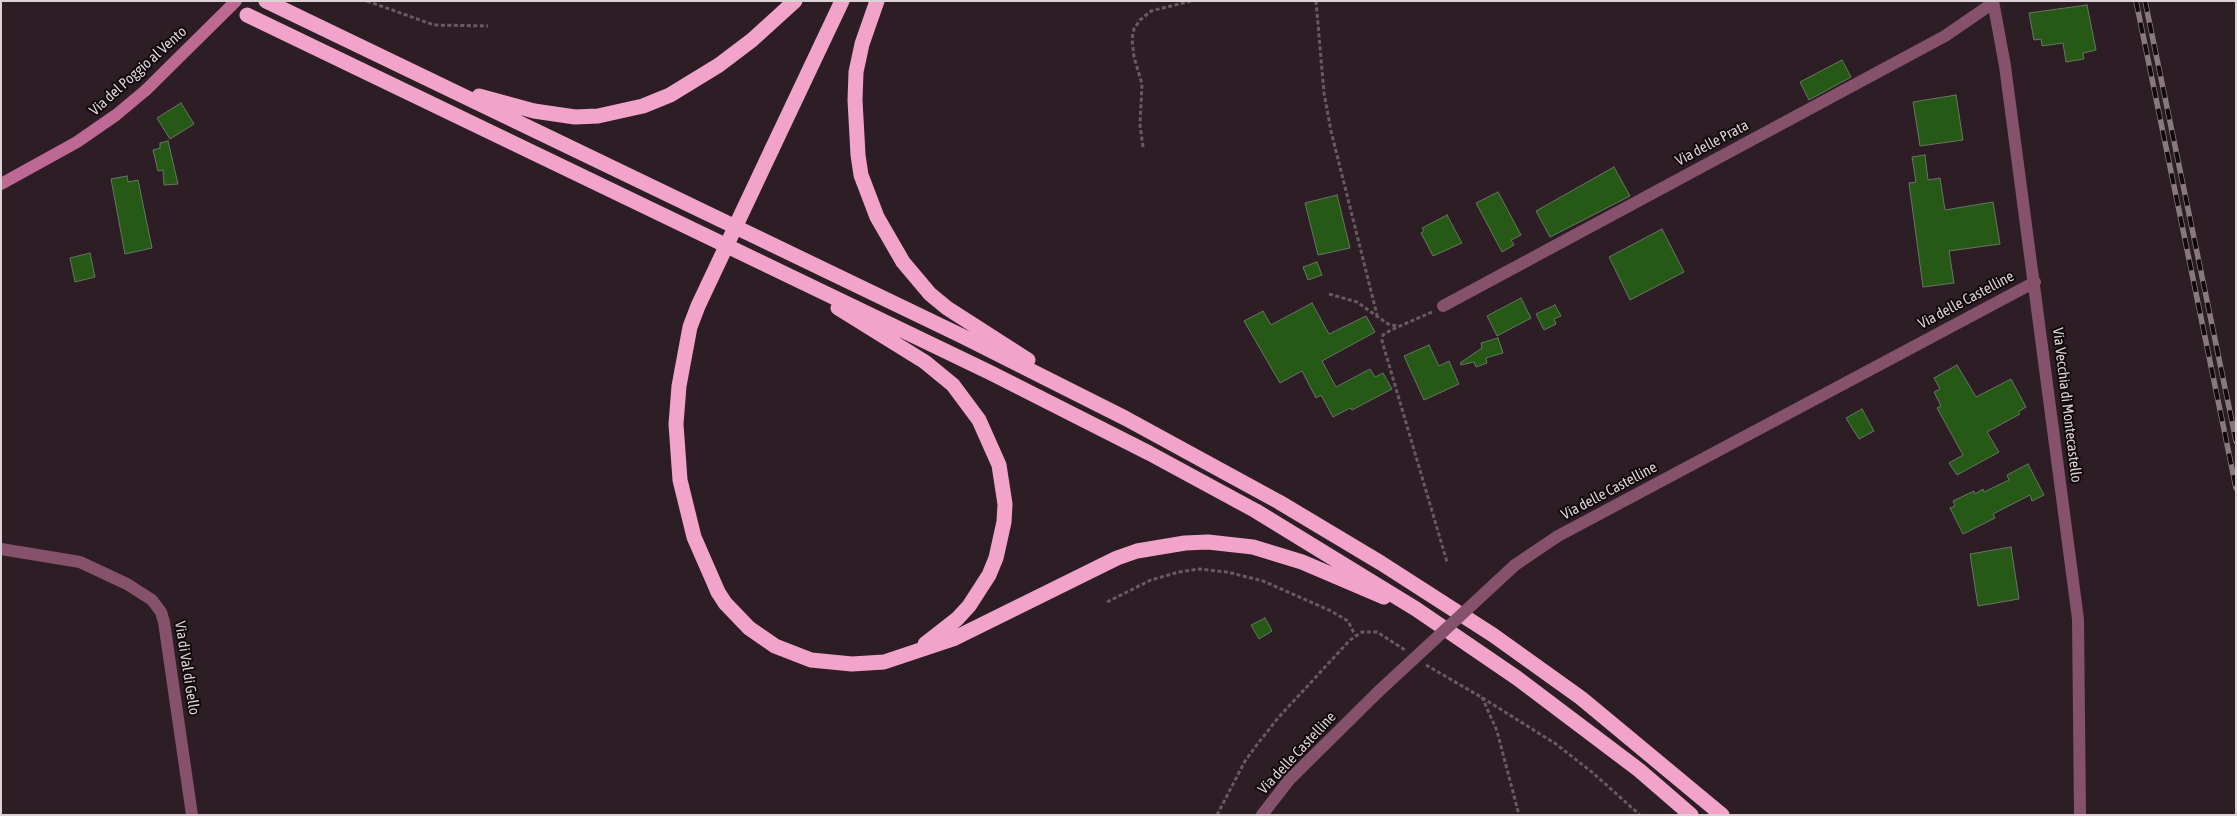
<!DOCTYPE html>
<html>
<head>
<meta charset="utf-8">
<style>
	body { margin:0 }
	#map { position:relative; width:2237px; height:816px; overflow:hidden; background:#2d1e25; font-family:"Asap Condensed",sans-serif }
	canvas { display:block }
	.frame { position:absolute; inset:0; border:2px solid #ddd2d6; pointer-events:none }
</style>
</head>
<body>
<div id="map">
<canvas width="2237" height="816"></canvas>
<div class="frame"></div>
</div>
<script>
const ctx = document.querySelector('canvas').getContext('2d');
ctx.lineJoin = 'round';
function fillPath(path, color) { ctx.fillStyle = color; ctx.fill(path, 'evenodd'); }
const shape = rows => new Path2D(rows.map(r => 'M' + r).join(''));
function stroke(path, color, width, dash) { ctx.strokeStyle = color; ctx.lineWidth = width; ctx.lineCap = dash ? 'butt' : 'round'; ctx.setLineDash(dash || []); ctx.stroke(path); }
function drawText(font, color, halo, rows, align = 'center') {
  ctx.font = font + ' "Asap Condensed",sans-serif'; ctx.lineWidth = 4; ctx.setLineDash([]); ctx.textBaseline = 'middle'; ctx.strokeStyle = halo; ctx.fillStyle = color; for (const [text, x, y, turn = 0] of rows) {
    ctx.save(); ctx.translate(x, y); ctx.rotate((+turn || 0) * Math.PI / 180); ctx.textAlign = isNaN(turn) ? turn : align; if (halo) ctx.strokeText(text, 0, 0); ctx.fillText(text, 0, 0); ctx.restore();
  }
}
const building = shape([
	[2087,5,2096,50,2083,53,2084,59,2066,62,2063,43,2042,46,2041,39,2034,40,2029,13,2087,5],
	[1842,60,1851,77,1809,100,1800,82,1842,60],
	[1956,95,1963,140,1920,146,1913,102,1956,95],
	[181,103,194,124,170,139,157,118,181,103],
	[168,141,178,184,164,185,163,170,158,171,153,150,160,148,160,143,168,141],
	[1925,155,1928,180,1940,178,1945,210,1993,202,2000,244,1949,251,1954,283,1923,287,1909,183,1916,182,1912,157,1925,155],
	[1614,167,1630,196,1550,237,1536,211,1614,167],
	[127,176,128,182,138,180,152,248,125,254,111,179,127,176],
	[1498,192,1521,235,1511,240,1514,245,1502,252,1476,203,1498,192],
	[1337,195,1350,248,1318,255,1305,203,1337,195],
	[1447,215,1462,243,1433,256,1421,233,1424,231,1422,228,1447,215],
	[1662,229,1684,272,1630,300,1609,257,1662,229],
	[90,253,95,277,75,282,70,258,90,253],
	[1317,262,1322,275,1308,280,1303,267,1317,262],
	[1521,298,1531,318,1497,336,1487,316,1521,298],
	[1312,303,1329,334,1366,316,1375,332,1322,361,1336,387,1370,369,1375,377,1383,373,1392,389,1352,410,1350,408,1333,417,1321,395,1316,398,1302,371,1280,383,1244,321,1263,311,1271,325,1312,303],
	[1555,305,1561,316,1554,319,1556,324,1544,330,1536,314,1555,305],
	[1498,338,1503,353,1486,358,1487,363,1476,367,1474,362,1461,365,1460,363,1482,348,1481,343,1498,338],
	[1429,345,1439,366,1449,361,1459,384,1424,400,1404,356,1429,345],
	[1957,365,1976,397,2011,379,2026,407,2018,412,2020,414,1987,432,1999,452,1957,475,1949,463,1963,455,1937,408,1941,406,1934,392,1940,389,1934,378,1957,365],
	[1862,409,1874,431,1859,439,1846,418,1862,409],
	[2028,464,2044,495,2032,501,2030,495,1993,514,1995,518,1963,534,1950,508,1955,506,1953,501,1974,491,1975,494,1983,489,1984,492,2009,480,2007,475,2028,464],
	[2011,547,2019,599,1978,606,1970,554,2011,547],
	[1265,618,1272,631,1259,639,1251,625,1265,618]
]);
const path = shape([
	[367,1,434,25,488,26],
	[1316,1,1324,93,1331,131,1377,315],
	[1143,147,1140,125,1142,84,1134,57,1132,39,1134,29,1140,20,1151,11,1191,1],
	[1329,294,1357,302,1388,324,1397,326],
	[1432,312,1391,330,1383,335,1382,341,1447,562],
	[1107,602,1151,580,1179,572,1199,569,1227,572,1263,581,1331,611,1348,621,1355,635],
	[1426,665,1481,697,1556,744,1593,773,1640,815],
	[1482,697,1497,731,1519,815],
	[1217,815,1245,761,1259,742,1278,718,1350,640,1362,632,1377,632,1405,650]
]);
const street = shape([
	[1993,1,2005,66,2078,619,2080,815],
	[1443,306,1945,36,1993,3],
	[1,549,80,562,127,584,152,600,161,612,164,622,192,815],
	[1515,565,1558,536,2035,282],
	[1262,815,1289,780,1378,692]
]);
const secondary = shape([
	[1,184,77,142,116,115,146,90]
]);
const highway = shape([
	[266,1,962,336,1125,418,1279,502,1381,563,1493,635,1581,698,1722,815],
	[877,1,862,44,856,72,855,100,858,155,861,175,877,217,903,262,930,294,947,308,1028,360],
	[247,15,991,373,1149,453,1256,511,1416,609,1517,678,1639,770,1691,815],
	[479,96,534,111,575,117,598,116,643,106,670,95,719,65,752,40,795,1],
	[772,149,842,1],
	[838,308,925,362,953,385,979,420,999,465,1005,504,1004,522,996,558,989,575,969,606,957,619,925,644],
	[718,592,725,603,749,628,775,646,811,660,852,664,884,662,953,639,1117,558,1137,551,1185,543,1208,542,1253,547,1302,562,1384,597]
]);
const rail = shape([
	[2136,1,2236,488],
	[2145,1,2236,441]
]);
const streetBridge = shape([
	[1378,692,1515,565]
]);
const secondaryBridge = shape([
	[146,90,236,1]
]);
const highwayBridge = shape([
	[718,592,694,537,680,480,676,424,679,386,690,327,698,306,772,149]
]);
const streetNames = [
	["Via del Poggio al Vento",138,71,-42],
	["Via delle Prata",1712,143,-28],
	["Via delle Castelline",1966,300,-28],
	["Via Vecchia di Montecastello",2067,405,83],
	["Via delle Castelline",1609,491,-28],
	["Via di Val di Gello",187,668,81],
	["Via delle Castelline",1297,753,-47]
];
fillPath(building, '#265915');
stroke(building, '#697566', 1);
stroke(path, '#675a60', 3, [4, 2.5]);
stroke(street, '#85516b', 12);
stroke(secondary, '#bd6993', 12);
stroke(highway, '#f2a3c9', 15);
stroke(rail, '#877a7f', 5.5);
stroke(rail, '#110a0d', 4, [11]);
stroke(streetBridge, '#85516b', 12);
stroke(secondaryBridge, '#bd6993', 12);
stroke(highwayBridge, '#f2a3c9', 15);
drawText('15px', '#ddd2d6', '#110a0d', streetNames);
</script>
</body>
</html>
